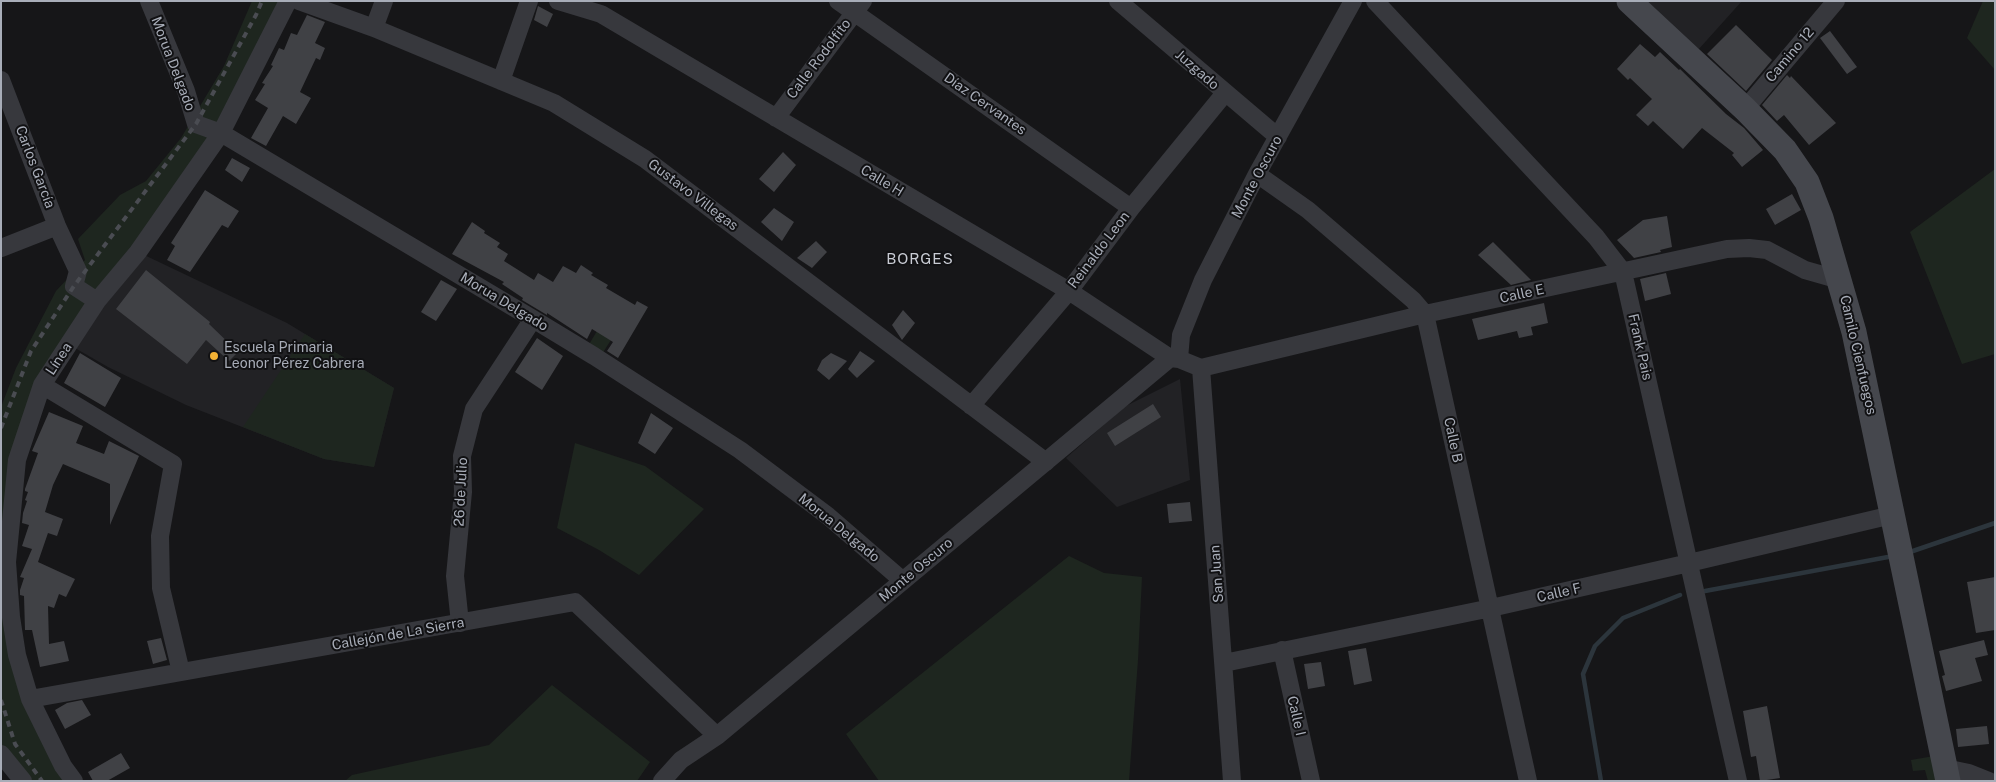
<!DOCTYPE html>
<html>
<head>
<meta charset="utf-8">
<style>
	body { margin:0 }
	#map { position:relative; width:1996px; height:782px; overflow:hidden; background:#161618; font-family:"Public Sans",sans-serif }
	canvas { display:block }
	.frame { position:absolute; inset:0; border:2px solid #a8adb8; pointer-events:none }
</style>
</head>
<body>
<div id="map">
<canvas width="1996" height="782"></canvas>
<div class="frame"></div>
</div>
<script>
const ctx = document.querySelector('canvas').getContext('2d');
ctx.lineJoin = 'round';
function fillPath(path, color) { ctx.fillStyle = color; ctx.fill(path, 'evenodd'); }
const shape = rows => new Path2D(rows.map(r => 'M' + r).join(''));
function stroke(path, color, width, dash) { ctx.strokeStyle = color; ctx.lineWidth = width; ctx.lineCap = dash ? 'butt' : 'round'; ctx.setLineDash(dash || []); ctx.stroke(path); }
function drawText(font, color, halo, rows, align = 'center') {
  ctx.font = font + ' "Public Sans",sans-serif'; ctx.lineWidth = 4; ctx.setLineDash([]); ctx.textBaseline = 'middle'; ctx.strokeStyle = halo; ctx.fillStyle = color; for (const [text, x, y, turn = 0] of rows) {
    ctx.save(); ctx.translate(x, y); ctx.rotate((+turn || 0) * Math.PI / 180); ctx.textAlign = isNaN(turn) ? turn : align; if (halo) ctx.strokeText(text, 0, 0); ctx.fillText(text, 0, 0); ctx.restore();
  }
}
const built = shape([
	[1646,1,1742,1,1698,50],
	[138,252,287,323,394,388,374,467,324,459,186,405,108,367,68,344],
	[1180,379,1190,480,1117,507,1066,458,1124,407]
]);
const green = shape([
	[252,1,288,1,221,133,42,385,8,537,17,655,74,781,23,781,1,754,1,407,16,368,56,291,85,260,78,239,120,195,146,181,181,138,224,66],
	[1983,1,1995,1,1995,70,1967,38],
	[1995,169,1995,354,1962,364,1910,232],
	[597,331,611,340,602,354,588,346],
	[305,334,394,388,374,467,324,459,243,427],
	[575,443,645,466,704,509,639,575,599,550,557,528],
	[1069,556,1104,573,1142,577,1138,660,1129,781,879,781,846,734],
	[552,685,650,762,637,781,345,781,352,775,489,745],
	[1934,756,1939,781,1928,781,1925,770,1913,771,1911,760]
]);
const stream = shape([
	[1907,553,1995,523],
	[1705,591,1888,557],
	[1601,781,1583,674,1595,646,1623,618,1680,595]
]);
const building = shape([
	[538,6,553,14,547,27,534,20],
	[307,15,325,22,315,43,325,48,320,60,316,58,300,92,311,98,296,124,283,116,266,146,251,138,268,108,255,100,265,84,262,83,273,66,271,65,279,48,284,50,291,33,297,35],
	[1736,25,1772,60,1746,91,1707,54],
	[1830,31,1857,67,1847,74,1820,38],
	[1640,44,1655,57,1660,52,1679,70,1680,69,1726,114,1744,128,1763,150,1742,167,1732,155,1734,153,1702,128,1683,149,1653,121,1648,126,1636,115,1652,99,1630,78,1628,80,1617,69],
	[1787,75,1790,78,1791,76,1836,123,1809,145,1784,115,1777,121,1762,105],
	[783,152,796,165,774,192,759,179],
	[232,158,250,168,242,182,225,170],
	[205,190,239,211,228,228,222,225,190,272,167,260,175,246,171,243],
	[1792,194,1801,210,1775,225,1766,209],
	[774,208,794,222,782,241,761,222],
	[1667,216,1672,247,1660,250,1661,252,1634,258,1617,240,1643,220],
	[472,222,485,231,484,233,500,243,497,247,508,254,504,261,534,280,538,273,553,282,563,266,576,273,581,265,593,273,591,275,608,285,606,288,635,305,637,301,648,307,618,358,607,351,613,342,592,329,587,339,547,313,547,315,522,300,523,298,502,284,504,282,452,254],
	[816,241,827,252,812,268,797,258],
	[1493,242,1531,280,1511,285,1478,255],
	[146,270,210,322,209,324,238,352,229,361,206,340,187,364,116,309],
	[1666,273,1671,294,1645,301,1640,279],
	[441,280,457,289,436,321,421,312],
	[1544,303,1548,323,1531,327,1533,335,1519,338,1517,331,1478,340,1472,319],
	[903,310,915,323,902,340,892,325],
	[537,338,563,356,542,390,515,372],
	[860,351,875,361,857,378,848,369],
	[80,353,121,378,105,407,64,383],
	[831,353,847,361,829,380,817,370,822,360],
	[1153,404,1161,417,1115,446,1107,433],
	[49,412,83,426,76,443,104,454,109,441,139,456,110,525,110,484,63,464,53,485,45,512,63,519,57,536,48,533,38,562,75,579,66,597,59,594,54,608,48,606,49,644,64,641,69,661,40,667,32,630,25,630,24,596,20,595,20,590,24,578,20,577,32,549,22,546,29,525,22,523,23,513,27,501,25,500,28,492,25,491,25,489,38,453,32,451],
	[651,413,673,428,655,454,638,443],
	[1190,502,1192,521,1169,523,1167,504],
	[1995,577,1995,630,1976,633,1967,582],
	[161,638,167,660,153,664,147,641],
	[1984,640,1988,655,1975,658,1982,681,1946,691,1942,676,1945,675,1939,651],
	[1366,648,1372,681,1354,685,1348,651],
	[1321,662,1325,686,1308,689,1304,664],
	[82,700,91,715,65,729,55,710,67,703],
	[1767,706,1780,778,1760,781,1756,756,1751,757,1743,711],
	[1987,726,1989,744,1958,747,1956,729],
	[121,753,130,768,107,781,93,781,88,772]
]);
const street = shape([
	[149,1,186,91,196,124,221,133,533,319,594,356,740,450,828,516,902,580],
	[299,1,374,28,554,103,645,159,1046,462],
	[558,1,601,14,1069,291,1170,358,1179,359,1201,368],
	[838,1,1131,208],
	[1118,1,1278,137],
	[1375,1,1596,237,1623,272,1738,781],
	[374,28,384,1],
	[1,80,57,226,78,271,74,286,97,301],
	[501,81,529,1],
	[1745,109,1836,1],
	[776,118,863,1],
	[1257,174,1308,210,1413,300,1425,314,1528,781],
	[1,248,57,226],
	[1179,359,1181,335,1203,280,1257,174,1353,1],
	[1201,368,1425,314,1727,249,1749,248,1767,250,1805,270,1840,280],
	[1201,368,1232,781],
	[42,385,173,464,160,536,161,588,181,672],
	[971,406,1069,291,1131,208,1225,93],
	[460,623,455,576,463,492,462,456,474,409,533,319],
	[1282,650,1311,781],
	[1224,663,1491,608,1689,563,1892,515],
	[30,699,575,602,717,736],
	[1,754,23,781],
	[1945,768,1969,773,1989,781],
	[74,781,63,766,30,699,17,655,11,617,7,562,17,460,42,385,97,301,138,252,221,133,288,1],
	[662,781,681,760,717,736,1170,358]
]);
const secondary = shape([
	[1629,1,1745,109,1785,150,1807,182,1821,218,1854,332,1948,781]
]);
const rail = shape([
	[1,428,31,351,74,286,196,124,256,15,262,1],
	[1,700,15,744,42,781]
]);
const markers = [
	[214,356,5,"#f2b134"]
];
const streetNames = [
	["Camino 12",1790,55,-50],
	["Calle Rodolfito",819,59,-53],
	["Morua Delgado",173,64,69],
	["Juzgado",1197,70,41],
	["Díaz Cervantes",985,104,35],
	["Carlos García",35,167,69],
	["Monte Oscuro",1257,177,-62],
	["Calle H",882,181,31],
	["Gustavo Villegas",693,195,37],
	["Reinaldo Leon",1099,250,-53],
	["Calle E",1522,294,-12],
	["Morua Delgado",504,302,31],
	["Frank Pais",1640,347,77],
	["Camilo Cienfuegos",1858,355,77],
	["Línea",59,359,-57],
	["Calle B",1453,440,78],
	["26 de Julio",461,492,-87],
	["Morua Delgado",839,528,39],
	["Monte Oscuro",916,570,-40],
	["San Juan",1217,574,-94],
	["Calle F",1559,593,-13],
	["Callejón de La Sierra",398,634,-10],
	["Calle I",1296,716,77]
];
const poiNames = [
	["Escuela Primaria",224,348],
	["Leonor Pérez Cabrera",224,364]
];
const neighbourhoodNames = [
	["BORGES",920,259]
];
fillPath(built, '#222225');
fillPath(green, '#1e261f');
stroke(stream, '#2c353c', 4.5);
fillPath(building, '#404145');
stroke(street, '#37383d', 18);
stroke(secondary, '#45474d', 25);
stroke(rail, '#4a4c52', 4, [6, 5]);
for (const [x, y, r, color] of markers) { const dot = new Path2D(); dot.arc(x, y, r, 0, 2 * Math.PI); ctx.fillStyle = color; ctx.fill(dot); stroke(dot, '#111113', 2); }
drawText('14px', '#a8adb8', '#111113', streetNames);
drawText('14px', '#a8adb8', '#111113', poiNames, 'left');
ctx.letterSpacing = '1px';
drawText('15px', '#c9ccd4', '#111113', neighbourhoodNames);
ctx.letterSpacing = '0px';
</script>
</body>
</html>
